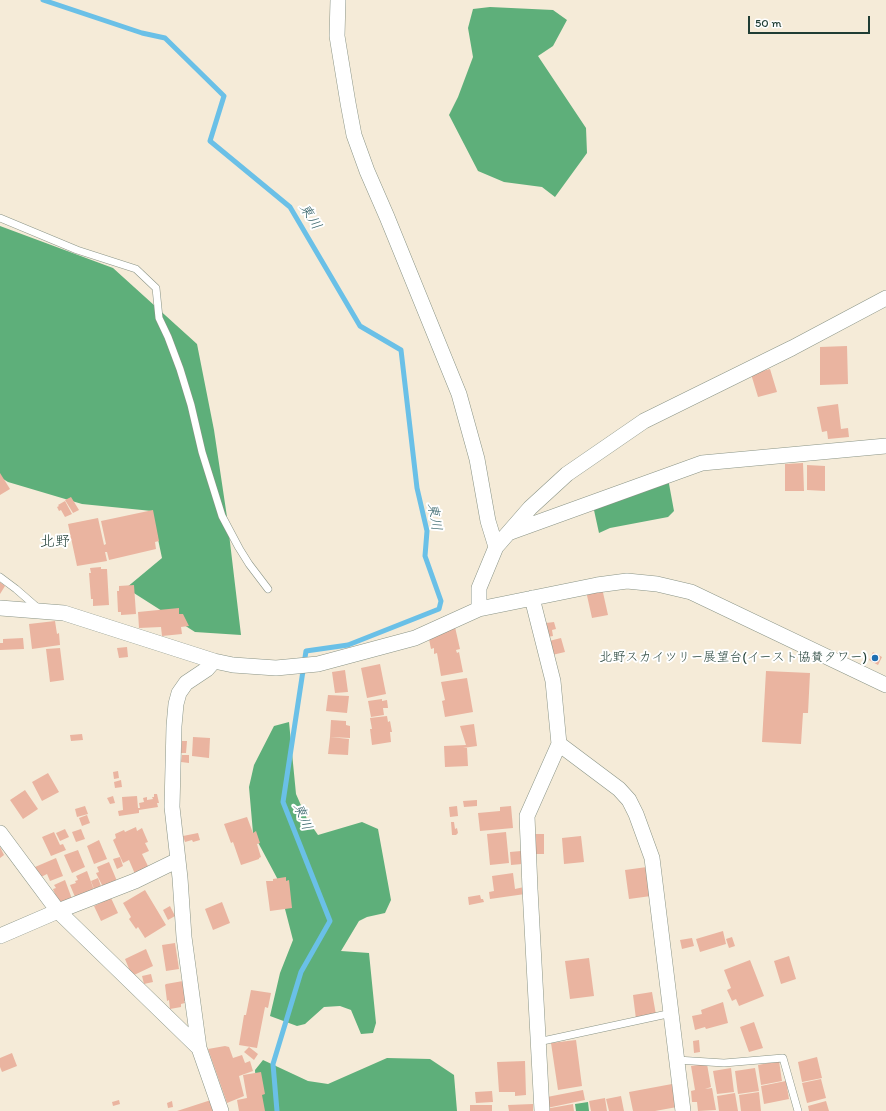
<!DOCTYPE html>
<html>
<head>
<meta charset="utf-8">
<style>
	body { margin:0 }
	#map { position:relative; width:886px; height:1111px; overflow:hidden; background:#f5ebd8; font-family:Itim,sans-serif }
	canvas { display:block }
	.scale { position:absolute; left:748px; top:16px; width:122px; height:18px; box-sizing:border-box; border:2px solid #1f3d34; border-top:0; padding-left:5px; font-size:12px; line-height:14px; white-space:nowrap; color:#1f3d34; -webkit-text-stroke:3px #fff; paint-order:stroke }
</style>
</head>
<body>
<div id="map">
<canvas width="886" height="1111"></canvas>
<div class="scale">50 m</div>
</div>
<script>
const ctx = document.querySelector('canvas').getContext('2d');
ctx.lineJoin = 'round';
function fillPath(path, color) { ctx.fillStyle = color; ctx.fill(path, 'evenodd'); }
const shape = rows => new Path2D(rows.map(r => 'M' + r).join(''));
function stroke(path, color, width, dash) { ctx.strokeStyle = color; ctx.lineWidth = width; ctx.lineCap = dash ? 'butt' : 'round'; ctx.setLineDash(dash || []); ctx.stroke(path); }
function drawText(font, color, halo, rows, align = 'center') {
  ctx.font = font + ' Itim,"Klee One",sans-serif'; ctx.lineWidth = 4; ctx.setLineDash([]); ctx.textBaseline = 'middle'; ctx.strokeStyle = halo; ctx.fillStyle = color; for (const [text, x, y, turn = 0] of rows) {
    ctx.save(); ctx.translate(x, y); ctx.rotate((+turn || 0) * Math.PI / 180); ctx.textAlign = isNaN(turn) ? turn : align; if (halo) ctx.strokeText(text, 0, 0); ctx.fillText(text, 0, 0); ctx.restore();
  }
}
const forest = shape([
	[490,7,553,10,567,20,553,46,538,56,586,128,587,153,555,197,542,187,504,182,478,171,449,115,458,97,473,57,468,28,473,9],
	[0,226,113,268,197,344,214,430,227,517,241,635,195,632,126,588,162,558,152,511,82,504,8,482,0,477],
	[667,473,674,511,668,517,610,528,599,533,592,501],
	[289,722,296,794,307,819,318,835,362,822,378,829,391,900,385,913,367,917,359,921,341,951,369,953,376,1023,373,1033,361,1034,351,1010,340,1006,324,1007,305,1024,297,1026,270,1016,280,973,293,940,277,878,253,833,249,787,254,765,274,726],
	[387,1058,430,1059,454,1075,457,1111,261,1111,256,1086,255,1070,263,1060,308,1081,328,1084],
	[588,1102,589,1111,576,1111,575,1104]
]);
const stream = shape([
	[43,0,142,33,165,38,224,96,210,141,290,207,360,326,401,350,417,488,427,531,425,556,441,601,439,609,348,645,306,651,283,802,330,921,301,972,273,1064,277,1111]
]);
const building = shape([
	[847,346,848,384,820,385,820,347],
	[770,369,777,392,758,397,751,374],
	[838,404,841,429,848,428,849,437,828,439,827,431,822,432,817,407],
	[803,463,804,491,785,491,785,464],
	[807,465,825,466,825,491,807,490],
	[0,473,10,489,0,495],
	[71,497,79,510,73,513,65,500],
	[65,501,72,514,65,517,61,510,59,511,57,507,59,506,58,505],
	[153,510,159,541,155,542,156,549,109,560,107,552,105,552,107,561,77,566,68,524,98,518,104,545,106,544,101,521],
	[101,567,101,569,107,569,109,605,93,606,93,599,91,599,89,573,91,573,90,568],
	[0,582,5,586,0,594],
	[134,585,136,614,121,615,121,612,118,612,117,591,119,591,119,586],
	[602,588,608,615,592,618,586,591],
	[179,608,179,614,183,614,189,626,181,627,182,634,162,636,161,627,139,628,138,612],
	[55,621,57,634,59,633,60,645,32,649,29,624],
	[554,622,556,629,552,630,553,636,548,637,546,623],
	[455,627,460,649,456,650,457,653,459,652,463,672,441,676,437,653,434,654,434,648,431,649,429,639],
	[23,638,24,649,0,650,0,643,3,643,3,639],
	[561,638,565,652,552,655,549,641],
	[127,647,128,657,119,658,117,648],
	[60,648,64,680,50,682,46,649],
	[873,652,882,657,878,665,869,660],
	[380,664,386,694,367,698,361,668],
	[345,670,348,692,335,693,332,672],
	[766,671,810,673,808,713,803,713,801,744,762,742],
	[467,678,473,712,445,717,442,701,445,700,441,682],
	[328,695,349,696,347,713,326,711],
	[382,699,382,701,387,700,388,708,383,708,384,715,371,717,368,701],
	[387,716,388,722,390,721,392,732,390,732,391,742,372,745,370,729,372,729,370,718],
	[331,720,346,721,346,725,350,726,350,738,330,737],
	[474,724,477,746,463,748,467,748,468,766,445,767,444,746,466,745,460,726],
	[82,734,83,740,71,741,70,735],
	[193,737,210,738,209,758,192,756],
	[330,737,349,739,348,755,328,754],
	[182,741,187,741,186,753,181,753],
	[182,755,189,755,189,763,181,762],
	[118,771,119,778,114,779,113,772],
	[48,773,59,792,42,801,32,782],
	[121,780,122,787,115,788,114,782],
	[25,790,38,809,23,819,10,800],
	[154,794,157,794,159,803,157,803,158,807,139,810,139,813,119,816,118,811,123,810,122,797,137,796,138,808,140,808,139,803,144,802,143,798,147,797,147,800,153,799,152,797,154,797],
	[113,796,115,803,110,804,107,798],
	[477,800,477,806,464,807,463,801],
	[85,806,88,814,77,817,75,809],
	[457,806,458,816,450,817,449,807],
	[511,806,513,828,480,831,478,813,500,811,500,807],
	[87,815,90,823,82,826,79,818],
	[247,817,253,833,256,831,260,843,257,844,261,857,259,858,259,859,241,865,233,842,231,843,224,824],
	[451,822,454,822,455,829,457,828,458,833,456,835,452,835],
	[136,827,137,831,142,828,148,842,145,843,149,851,142,854,149,868,135,874,129,860,123,863,113,840,116,838,115,834,124,830,125,832],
	[65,829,69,837,60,841,56,833],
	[81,829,85,839,76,842,72,832],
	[54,832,60,845,63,844,66,850,51,856,42,837],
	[506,832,509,863,490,865,487,834],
	[198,833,200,840,193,842,192,840,185,842,183,836],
	[535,834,544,834,544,854,535,854],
	[581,836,584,862,564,864,562,838],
	[99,840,107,859,94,864,87,846],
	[0,847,4,855,0,858],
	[78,850,85,867,72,873,64,855],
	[521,851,522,864,511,865,510,852],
	[120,857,123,866,117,869,113,859],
	[56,858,63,876,50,881,47,874,39,878,35,867],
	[109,862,117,881,103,887,96,873,99,872,97,867],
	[647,867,651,896,629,899,625,870],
	[87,871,94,890,75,897,70,885,76,883,75,881,78,880,76,876],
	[513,873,515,889,524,887,525,894,490,899,489,892,494,891,492,876],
	[286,877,286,881,289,880,292,908,270,911,266,881,273,881,273,879],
	[98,878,101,886,94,889,91,881],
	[65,880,72,899,59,904,53,889,56,888,54,885],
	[145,890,166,925,145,938,138,927,136,929,129,919,131,917,123,903],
	[480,895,481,899,483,899,484,902,469,905,468,897],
	[111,898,118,913,101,921,94,906],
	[222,902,230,923,213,930,205,909],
	[170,906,175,916,168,920,163,910],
	[723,931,726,944,700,952,696,939],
	[732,937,735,946,729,948,726,939],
	[692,938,694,946,682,949,680,940],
	[175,943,179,969,166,971,162,945],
	[146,949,153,966,132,976,125,959],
	[789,956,796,979,781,984,774,961],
	[589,958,594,996,570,999,565,961],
	[750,960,764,996,739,1006,736,999,732,1001,727,990,731,988,724,970],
	[151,974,153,982,144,984,142,976],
	[183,981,187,1000,184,1001,185,1003,181,1004,181,1007,170,1009,169,1000,167,1001,165,985,166,984],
	[251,990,271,993,268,1008,265,1007,257,1048,239,1045,244,1015,246,1015],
	[652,992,656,1015,636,1019,633,995],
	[723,1002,728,1023,706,1029,705,1027,695,1030,692,1016,702,1014,701,1010],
	[754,1022,763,1048,749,1052,740,1027],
	[576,1040,582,1086,558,1090,551,1043],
	[699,1040,700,1052,694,1053,693,1041],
	[225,1046,229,1047,233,1058,242,1055,245,1063,250,1061,253,1071,239,1076,244,1096,227,1103,208,1049],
	[249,1047,258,1054,254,1060,244,1052],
	[12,1053,17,1066,2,1072,0,1067,0,1058],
	[817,1057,822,1078,802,1082,798,1062],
	[525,1061,526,1095,515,1096,515,1092,499,1092,497,1062],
	[779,1061,782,1081,761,1085,758,1065],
	[707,1064,711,1087,705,1089,712,1088,716,1110,698,1111,697,1102,692,1102,691,1091,695,1090,691,1066],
	[731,1068,734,1092,717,1094,713,1071],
	[755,1068,759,1091,738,1094,735,1071],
	[261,1072,265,1094,262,1095,265,1111,239,1111,237,1100,247,1098,243,1075],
	[821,1079,826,1098,807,1103,802,1083],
	[786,1081,789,1099,764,1104,761,1086],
	[672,1084,677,1107,655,1111,633,1111,629,1092],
	[583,1090,585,1100,547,1108,547,1097],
	[492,1091,493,1102,476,1103,475,1092],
	[759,1092,761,1111,741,1111,739,1095],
	[735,1093,738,1111,719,1111,717,1096],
	[621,1096,624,1111,609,1111,606,1099],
	[605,1098,607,1111,591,1111,589,1101],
	[119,1100,120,1104,113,1106,112,1102],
	[211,1100,214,1111,177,1111],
	[172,1101,173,1107,168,1108,167,1103],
	[826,1101,829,1111,809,1111,808,1106],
	[533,1104,533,1111,509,1111,508,1105],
	[573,1104,574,1111,546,1111,545,1109],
	[470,1105,492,1105,492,1111,470,1111]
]);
const lane = shape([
	[0,218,77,250,136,269,156,288,159,318,168,337,180,369,191,405,202,452,222,516,239,548,249,564,268,589],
	[0,577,16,589,39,609],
	[538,1042,672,1013],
	[677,1060,724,1063,783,1058,798,1111]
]);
const street = shape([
	[338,0,337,36,348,103,354,135,367,171,387,217,459,394,477,459,488,521,496,547],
	[511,532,702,463,886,446],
	[532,598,553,681,559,744,527,816,530,889,542,1111],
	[0,608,64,613,214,661,233,665,276,668,318,664,415,638,479,609,597,585,627,581,657,584,691,592,886,685],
	[479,609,479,588,496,547,530,508,567,474,644,421,792,348,886,298],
	[559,744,619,789,629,800,636,814,652,858,683,1111],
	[0,833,58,911,199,1048,221,1111],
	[0,936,58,911,135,881,178,860],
	[199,1048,184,937,180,878,172,807,174,726,176,704,179,693,186,683,207,669,214,661]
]);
const markers = [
	[875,658,4,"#1f6fb2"]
];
const poiNames = [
	["北野スカイツリー展望台(イースト協賛タワー)",867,658]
];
const waterNames = [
	["東川",310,217,58],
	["東川",434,517,81],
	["東川",302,817,68]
];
const quarterNames = [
	["北野",55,542]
];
fillPath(forest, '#5eaf7a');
stroke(stream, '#6ac0e7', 5);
fillPath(building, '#eab4a0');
stroke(lane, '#8a9486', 8);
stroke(street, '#8a9486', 16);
stroke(lane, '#fff', 7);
stroke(street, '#fff', 15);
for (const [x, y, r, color] of markers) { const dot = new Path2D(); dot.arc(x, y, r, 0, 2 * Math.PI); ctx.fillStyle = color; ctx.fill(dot); stroke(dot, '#fff', 1.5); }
drawText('13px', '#1f3d34', '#fff', poiNames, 'right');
drawText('italic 14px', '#36646a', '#fff', waterNames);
drawText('15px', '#1f3d34', '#fff', quarterNames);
</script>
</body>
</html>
